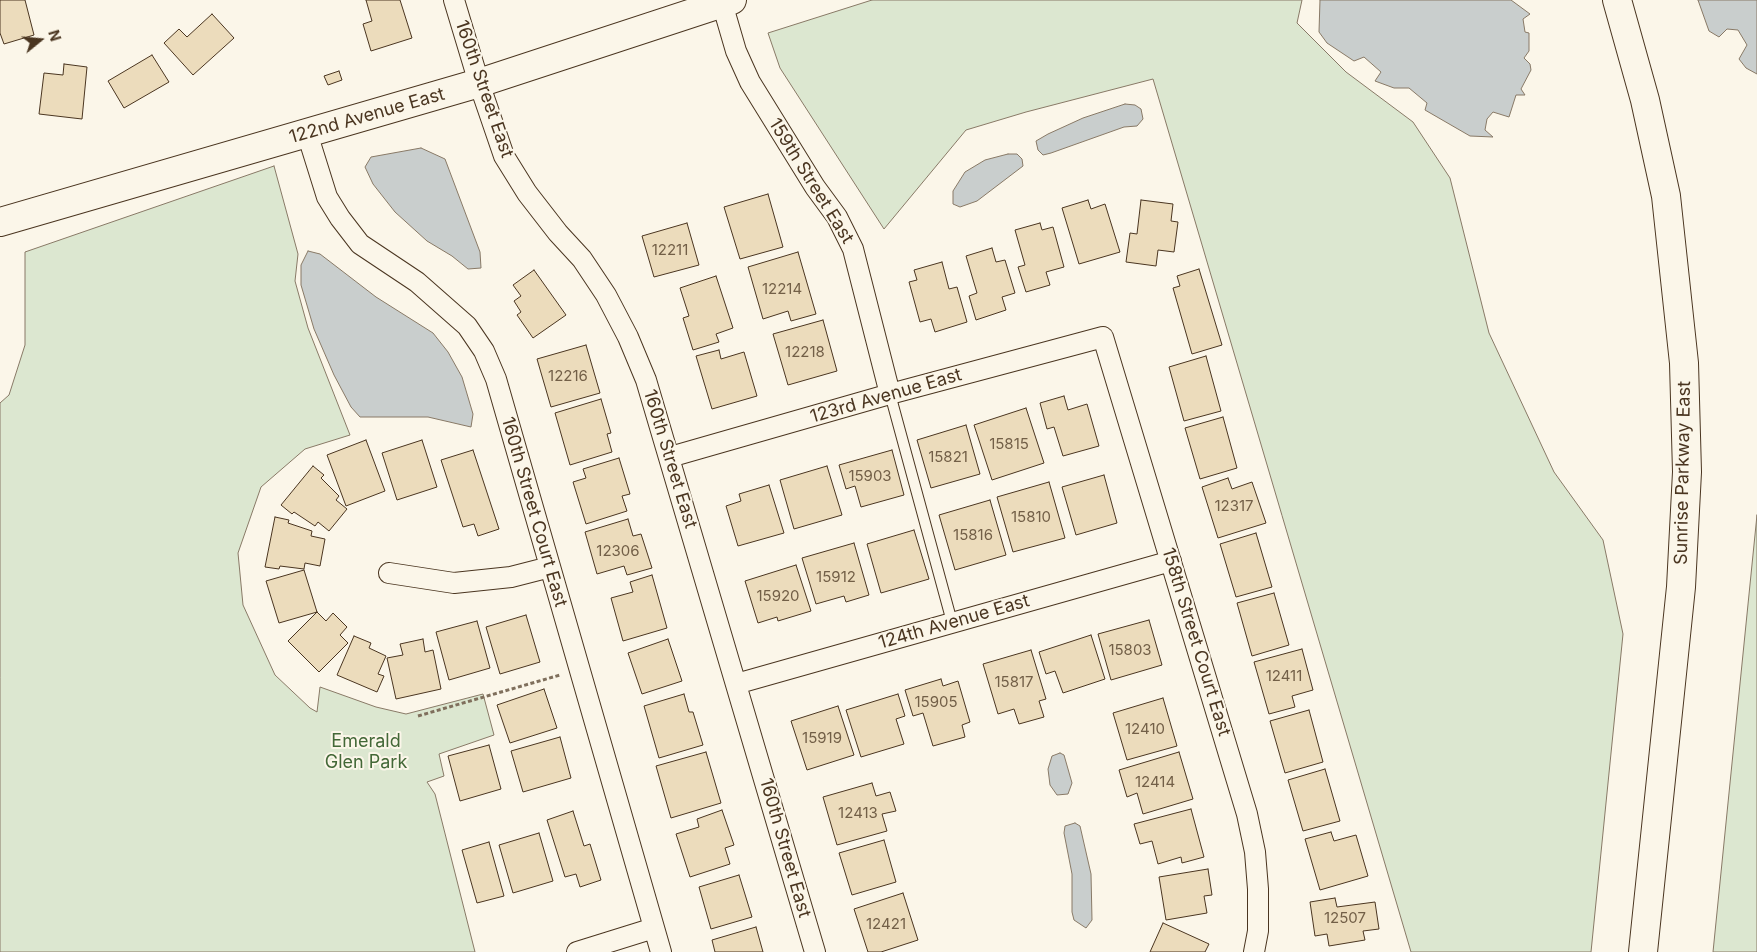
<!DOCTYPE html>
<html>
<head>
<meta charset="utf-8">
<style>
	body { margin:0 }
	#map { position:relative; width:1757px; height:952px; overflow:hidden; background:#fbf6e9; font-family:Inter,sans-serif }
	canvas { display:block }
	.north { position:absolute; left:15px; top:15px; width:50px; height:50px; -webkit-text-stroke:4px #fbf6e9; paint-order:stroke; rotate:73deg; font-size:14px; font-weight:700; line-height:20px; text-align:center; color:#4a3520 }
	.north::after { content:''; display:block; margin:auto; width:18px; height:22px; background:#4a3520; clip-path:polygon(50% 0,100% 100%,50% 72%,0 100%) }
</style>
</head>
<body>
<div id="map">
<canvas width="1757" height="952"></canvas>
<div class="north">N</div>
</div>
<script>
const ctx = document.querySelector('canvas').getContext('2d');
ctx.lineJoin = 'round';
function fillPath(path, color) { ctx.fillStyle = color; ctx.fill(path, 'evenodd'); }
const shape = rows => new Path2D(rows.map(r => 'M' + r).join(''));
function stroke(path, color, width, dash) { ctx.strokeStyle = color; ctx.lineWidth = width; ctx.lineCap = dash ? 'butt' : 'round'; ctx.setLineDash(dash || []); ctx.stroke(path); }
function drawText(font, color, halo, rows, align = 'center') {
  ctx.font = font + ' Inter,sans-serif'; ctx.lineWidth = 4; ctx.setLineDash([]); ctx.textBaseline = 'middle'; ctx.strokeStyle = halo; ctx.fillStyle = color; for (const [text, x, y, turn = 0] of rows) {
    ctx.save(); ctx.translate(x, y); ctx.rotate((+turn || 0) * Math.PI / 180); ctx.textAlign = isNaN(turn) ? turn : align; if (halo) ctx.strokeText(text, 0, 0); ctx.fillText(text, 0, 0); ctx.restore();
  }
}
const green = shape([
	[872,0,1302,0,1297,23,1346,72,1413,122,1450,178,1489,333,1554,472,1603,540,1623,634,1591,952,1411,952,1153,79,1026,112,966,130,884,229,780,68,768,33,872,0],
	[274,166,298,254,295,281,308,328,350,435,305,449,261,487,238,553,243,605,275,675,310,708,317,712,320,687,376,707,406,714,483,694,494,735,439,754,444,776,427,782,435,794,475,952,0,952,0,403,9,395,25,345,25,252,274,166],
	[1757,515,1757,952,1713,952,1757,515]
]);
const water = shape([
	[1320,0,1511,0,1530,14,1523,19,1525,32,1529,33,1529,51,1524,58,1530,64,1531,70,1521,89,1525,95,1516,95,1509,117,1493,112,1487,119,1485,130,1493,137,1470,136,1425,110,1427,103,1409,88,1394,88,1375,81,1381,72,1364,57,1354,61,1327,43,1319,32,1320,0],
	[1698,0,1757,0,1757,74,1746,68,1739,59,1747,45,1738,30,1727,29,1719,37,1709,31,1698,0],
	[1125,104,1135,105,1141,109,1143,119,1137,126,1124,127,1051,153,1043,155,1038,150,1036,141,1048,134,1083,118,1125,104],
	[421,148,445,159,480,252,481,268,468,269,452,256,427,241,395,212,373,184,365,167,371,157,421,148],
	[1008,154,1017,154,1022,159,1023,166,977,201,960,207,953,204,953,191,965,172,985,160,1008,154],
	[308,251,320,254,376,297,433,333,448,352,462,377,473,414,471,427,428,417,360,417,351,407,334,375,314,329,301,285,301,265,308,251],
	[1060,753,1064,755,1072,783,1068,794,1057,795,1050,785,1048,769,1052,756,1060,753],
	[1075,823,1080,826,1091,874,1092,920,1086,928,1074,920,1072,912,1072,874,1064,833,1065,826,1075,823]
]);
const building = shape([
	[0,0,25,0,34,35,4,44,0,33,0,0],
	[366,0,400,0,412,38,371,51,363,24,372,21,366,0],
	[212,14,234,38,193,75,164,43,179,29,187,37,212,14],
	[152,55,169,82,124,108,108,81,152,55],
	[64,64,87,67,82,119,39,114,44,73,63,75,64,64],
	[339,71,342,80,328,85,324,76,339,71],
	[768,194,783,247,740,259,724,207,768,194],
	[1088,200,1091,209,1105,204,1120,252,1079,264,1062,208,1088,200],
	[1141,200,1173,204,1171,221,1178,222,1174,252,1158,250,1156,266,1126,262,1130,233,1137,234,1141,200],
	[687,223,699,265,654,277,642,236,687,223],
	[1040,223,1042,230,1053,227,1064,267,1046,272,1050,285,1026,292,1018,267,1025,265,1015,230,1040,223],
	[992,248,996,262,1005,260,1015,293,1002,297,1006,310,976,320,969,296,977,293,966,256,992,248],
	[798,252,816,314,791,321,788,311,763,319,748,267,798,252],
	[942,262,949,289,957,287,967,322,935,332,931,319,920,322,909,282,917,280,914,270,942,262],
	[1199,269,1222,345,1192,354,1173,288,1180,286,1177,276,1199,269],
	[534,270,566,315,533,338,517,315,521,312,514,301,521,296,513,285,534,270],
	[716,276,733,328,716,334,719,342,693,350,683,318,689,316,680,288,716,276],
	[823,320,837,371,788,385,773,334,823,320],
	[586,345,600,393,551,407,537,359,586,345],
	[719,350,721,359,744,352,757,396,712,409,696,356,719,350],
	[1206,356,1221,411,1184,421,1169,367,1206,356],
	[1064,396,1068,410,1087,404,1099,446,1063,456,1054,427,1047,429,1040,403,1064,396],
	[601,399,611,433,607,434,612,452,570,465,555,413,601,399],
	[1026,408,1044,463,992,480,974,425,1026,408],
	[1223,417,1237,468,1200,479,1185,428,1223,417],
	[966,425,980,474,931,488,917,440,966,425],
	[366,440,385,491,346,506,327,455,366,440],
	[422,440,437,487,397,500,382,453,422,440],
	[473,450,499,529,478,536,474,524,463,527,441,460,473,450],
	[892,450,904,495,861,507,855,486,846,489,839,465,892,450],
	[619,458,630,494,622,496,627,511,586,524,573,482,586,478,583,469,619,458],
	[313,466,324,475,321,478,339,496,336,500,347,509,329,531,318,522,315,526,294,512,292,514,281,505,313,466],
	[827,466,842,515,794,529,780,480,827,466],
	[1104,475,1117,523,1076,535,1062,487,1104,475],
	[1228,478,1232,489,1252,482,1266,523,1218,538,1202,487,1228,478],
	[1049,482,1065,538,1013,552,997,497,1049,482],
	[769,485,784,533,738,546,726,506,741,501,739,494,769,485],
	[990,500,1006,555,955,570,939,515,990,500],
	[275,517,289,520,288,523,312,531,311,536,325,539,320,566,305,563,304,569,280,566,279,569,265,567,275,517],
	[628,519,633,536,641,534,652,568,627,575,624,566,597,574,585,532,628,519],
	[914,530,929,579,881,593,867,544,914,530],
	[1256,533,1272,587,1236,597,1220,544,1256,533],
	[854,543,869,595,846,602,844,596,816,604,802,558,854,543],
	[796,565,811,611,778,621,777,617,758,623,745,581,796,565],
	[304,570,317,612,279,623,266,581,304,570],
	[652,575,667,628,623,641,611,598,633,592,630,582,652,575],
	[1274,593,1289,645,1252,656,1237,603,1274,593],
	[317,612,326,621,333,613,347,627,340,635,348,643,319,672,288,641,317,612],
	[526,615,540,662,500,674,486,627,526,615],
	[1149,620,1162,665,1111,680,1098,634,1149,620],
	[477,621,490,668,449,680,436,632,477,621],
	[1091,635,1105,679,1063,693,1055,671,1046,674,1039,652,1091,635],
	[354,636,371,643,369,648,386,656,378,674,384,676,377,692,337,675,354,636],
	[423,639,425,652,433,650,441,689,396,699,387,658,403,655,400,644,423,639],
	[668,639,682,681,642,694,628,653,668,639],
	[1302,649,1313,690,1292,696,1295,707,1269,714,1254,662,1302,649],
	[1031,650,1046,699,1039,701,1044,717,1019,724,1014,709,998,714,983,664,1031,650],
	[941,679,943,686,958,681,970,722,962,725,965,737,933,746,923,713,913,716,905,690,941,679],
	[544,689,557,728,510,743,497,705,544,689],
	[684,694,689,712,693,712,703,745,659,758,644,706,684,694],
	[898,694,905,716,896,719,904,744,861,757,846,710,898,694],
	[1163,698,1177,746,1127,760,1113,713,1163,698],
	[838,706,854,755,807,770,791,721,838,706],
	[1309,710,1323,762,1285,773,1270,721,1309,710],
	[560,737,571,778,523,792,511,751,560,737],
	[489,745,501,789,460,801,448,756,489,745],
	[706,752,721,803,671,818,656,766,706,752],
	[1179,752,1193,799,1143,814,1137,793,1127,797,1119,770,1179,752],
	[1325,769,1340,821,1303,831,1288,780,1325,769],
	[872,783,876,796,890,792,896,811,882,814,887,831,837,845,823,797,872,783],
	[1191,809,1204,857,1182,863,1181,857,1158,864,1152,841,1140,844,1134,824,1191,809],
	[722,810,734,845,725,848,730,864,690,877,676,834,699,827,697,819,722,810],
	[573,811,584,846,590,844,601,880,580,887,576,874,565,877,547,820,573,811],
	[1331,832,1334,841,1356,835,1368,876,1320,890,1305,839,1331,832],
	[539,833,553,881,513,893,499,845,539,833],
	[884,840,896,882,852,895,839,853,884,840],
	[489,842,504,896,477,903,462,850,489,842],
	[1208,869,1212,895,1204,896,1207,913,1166,920,1159,877,1208,869],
	[739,875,752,917,711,929,699,887,739,875],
	[903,893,918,940,881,952,868,952,854,909,903,893],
	[1335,898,1337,907,1375,902,1379,929,1363,931,1365,940,1329,946,1327,934,1315,936,1310,902,1335,898],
	[1163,923,1209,944,1205,952,1150,952,1163,923],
	[756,927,763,952,715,952,712,940,756,927]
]);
const path = shape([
	[418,716,560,675]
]);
const lane = shape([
	[890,394,952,622]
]);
const street = shape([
	[454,0,479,83,504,156,527,193,558,233,582,259,606,295,628,337,646,380,815,952],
	[722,3,736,51,750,82,815,187,837,217,853,249,890,394],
	[307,133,327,197,340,218,360,244,417,282,467,326,484,351,496,379,661,952],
	[670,457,890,394,1103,337,1247,814,1255,852,1258,889,1258,931,1254,952],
	[389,573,454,583,511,577,550,567],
	[736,684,1171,561],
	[577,952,654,928]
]);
const secondary = shape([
	[1617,0,1645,100,1666,196,1684,363,1687,472,1681,587,1643,952],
	[0,222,479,83,732,0]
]);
const numberNames = [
	["12211",670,250],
	["12214",782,289],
	["12218",805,352],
	["12216",568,376],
	["15815",1009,444],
	["15821",948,457],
	["15903",870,476],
	["12317",1234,506],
	["15810",1031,517],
	["15816",973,535],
	["12306",618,551],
	["15912",836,577],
	["15920",778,596],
	["15803",1130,650],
	["12411",1284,676],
	["15817",1014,682],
	["15905",936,702],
	["12410",1145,729],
	["15919",822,738],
	["12414",1155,782],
	["12413",858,813],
	["12507",1345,918],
	["12421",886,924]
];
const streetNames = [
	["160th Street East",484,89,71],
	["122nd Avenue East",367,116,-16],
	["159th Street East",811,181,58],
	["123rd Avenue East",886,396,-16],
	["160th Street East",670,459,73],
	["Sunrise Parkway East",1683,473,-89],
	["160th Street Court East",534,512,74],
	["124th Avenue East",954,622,-16],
	["158th Street Court East",1196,642,73],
	["160th Street East",785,848,74]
];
const parkNames = [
	["Emerald",366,742],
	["Glen Park",366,763]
];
fillPath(green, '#dce7d0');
stroke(green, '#887966', 1);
fillPath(water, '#c9cecd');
stroke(water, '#887966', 1);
fillPath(building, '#ecdcbc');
stroke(building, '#4a3520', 1);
stroke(lane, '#4a3520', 12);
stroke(street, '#4a3520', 22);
stroke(secondary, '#4a3520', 30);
stroke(path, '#7f6f5c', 3, [4, 2.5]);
stroke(lane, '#fbf6e9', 10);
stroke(street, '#fbf6e9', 20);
stroke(secondary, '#fbf6e9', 28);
drawText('15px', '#725f47', null, numberNames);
drawText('18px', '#4a3520', '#fbf6e9', streetNames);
drawText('18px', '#436837', '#fbf6e9', parkNames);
</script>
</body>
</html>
